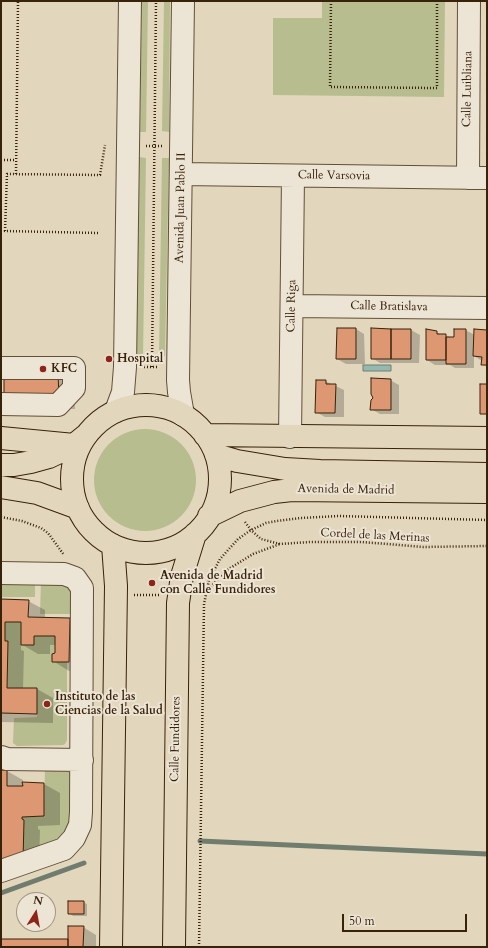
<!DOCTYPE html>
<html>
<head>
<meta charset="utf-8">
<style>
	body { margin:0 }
	#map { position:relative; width:488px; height:948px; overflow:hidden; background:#e2d6bd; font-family:Cardo,serif }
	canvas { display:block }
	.frame { position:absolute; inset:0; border:2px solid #382209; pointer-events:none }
	.north { position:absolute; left:16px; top:892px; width:40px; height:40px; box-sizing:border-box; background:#ece4d4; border:1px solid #a49683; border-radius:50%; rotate:11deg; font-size:11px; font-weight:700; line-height:16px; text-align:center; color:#382209 }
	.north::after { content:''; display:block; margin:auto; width:14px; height:18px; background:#8f2418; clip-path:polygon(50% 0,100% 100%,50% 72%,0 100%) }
	.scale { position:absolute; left:342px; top:914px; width:125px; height:18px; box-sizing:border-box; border:2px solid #382209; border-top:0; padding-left:5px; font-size:12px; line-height:14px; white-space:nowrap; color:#382209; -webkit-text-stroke:3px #ece4d4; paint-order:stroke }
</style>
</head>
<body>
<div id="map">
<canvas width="488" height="948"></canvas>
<div class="frame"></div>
<div class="north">N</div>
<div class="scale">50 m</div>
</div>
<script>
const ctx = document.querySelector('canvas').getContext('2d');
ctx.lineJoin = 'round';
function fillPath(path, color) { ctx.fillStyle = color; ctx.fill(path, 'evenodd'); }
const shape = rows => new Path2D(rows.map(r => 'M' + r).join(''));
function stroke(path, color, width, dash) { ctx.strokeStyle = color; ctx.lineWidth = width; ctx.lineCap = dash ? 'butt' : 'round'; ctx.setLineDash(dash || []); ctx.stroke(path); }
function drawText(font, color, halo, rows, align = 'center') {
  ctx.font = font + ' Cardo,serif'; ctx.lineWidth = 4; ctx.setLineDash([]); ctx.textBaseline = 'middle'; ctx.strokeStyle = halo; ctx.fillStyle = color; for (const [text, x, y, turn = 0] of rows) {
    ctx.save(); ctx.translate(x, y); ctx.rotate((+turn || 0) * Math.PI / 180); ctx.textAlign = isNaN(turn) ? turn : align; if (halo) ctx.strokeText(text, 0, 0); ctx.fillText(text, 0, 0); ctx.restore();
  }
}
const green = shape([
	[142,1,148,1,146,132,140,132],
	[164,1,170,1,169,132,162,131],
	[322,1,445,1,444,97,273,95,273,18,322,18],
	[139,157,146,158,143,355,136,355],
	[162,158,169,158,165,356,159,356],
	'94 480a51 51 0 1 1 102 0a51 51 0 1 1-102 0Z',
	[1,581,35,581,35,597,1,597],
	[41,581,62,581,71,587,73,614,40,614],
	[5,622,21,622,21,645,34,645,34,636,55,636,55,653,52,654,52,662,67,662,67,740,65,744,63,745,17,746,13,743,14,718,37,717,37,688,7,688,8,641,5,641],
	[45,766,75,771,68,835,23,858,24,820,22,819,22,817,44,816]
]);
const water = shape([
	[363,365,391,365,391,371,363,371,363,365]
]);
const shadow = shape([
	[356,329,364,334,365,364,346,364,337,359],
	[411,330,420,335,419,363,380,363,372,358],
	[465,330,475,335,487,331,487,367,482,364,482,361,474,356,474,368,455,368,450,365,435,365,427,360,436,332,442,335,455,338],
	[29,370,74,382,75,409,21,408],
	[390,380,399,385,399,414,380,414,371,409,375,398],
	[325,381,344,390,344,417,325,417,316,412],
	[1,600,28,601,45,610,45,618,69,619,86,628,85,671,69,671,53,661,56,654,56,645,50,645,50,654,38,654,21,644,21,650,24,651,23,689,37,689,53,698,53,723,1,722],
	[1,771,7,771,23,780,23,783,44,784,60,793,60,825,38,826,38,829,40,830,39,870,1,869],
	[83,902,87,904,87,916,73,916,69,913],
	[83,927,96,935,96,947,1,947,1,940,69,940]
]);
const stream = shape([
	[200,841,487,854],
	[1,893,84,863]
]);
const building = shape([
	[337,328,356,328,356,359,336,359,337,328],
	[371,328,391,329,391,359,371,359,371,328],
	[391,329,411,329,411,359,391,359,391,329],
	[426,329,437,331,437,334,446,334,446,360,426,360,426,329],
	[454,329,466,329,466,364,446,364,446,337,454,337,454,329],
	[474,329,487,330,487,365,481,365,482,357,473,356,474,329],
	[4,371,58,372,59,400,4,399,4,371],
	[371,378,391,379,391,410,370,410,371,400,373,398,371,394,371,378],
	[316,380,326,380,326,384,336,384,335,413,315,413,316,380],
	[480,384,487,384,487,414,480,414,480,384],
	[1,599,29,600,28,617,70,618,69,662,52,662,52,654,55,653,55,636,34,636,34,645,21,645,21,622,5,622,5,641,8,641,7,688,37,688,37,714,1,713,1,599],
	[1,770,7,770,7,786,23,786,22,782,44,783,44,816,22,817,22,819,24,820,23,861,1,861,1,770],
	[68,901,84,901,84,914,68,914,68,901],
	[68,926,84,926,83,947,68,947,68,926],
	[1,939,68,939,68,947,1,947,1,939]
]);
const path = shape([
	[331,1,330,87,437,88,437,1],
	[146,146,163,146],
	[1,160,16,160],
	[16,174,18,1],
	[98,233,5,231,7,174,100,175,105,145],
	[144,367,159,367],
	[152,367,156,1],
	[1,517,22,521,41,528,48,533,64,555],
	[245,522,251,530,261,539,280,544,310,542,362,542,423,547,487,546],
	[198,593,206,592,227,570,253,554,280,544],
	[134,595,161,595],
	[199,947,204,604,209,580,220,559,238,539,251,530,266,523,277,521,301,518,339,516,487,520]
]);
const minor = shape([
	[183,1,178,380,179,392,183,415],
	[181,174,487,178],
	[468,178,469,1],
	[292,306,487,308],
	[1,368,74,368,74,388,58,405,1,404],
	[116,411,123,392,125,367,130,1],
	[290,437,293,176],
	[1,573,64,574,75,578,82,588,81,812,80,825,74,838,64,849,1,871],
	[1,757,7,759,82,760]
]);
const major = shape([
	'72 479a74 74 0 1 1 148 0a74 74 0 1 1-148 0Z',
	[205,435,487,438],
	[1,438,74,445],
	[216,455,237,461,285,469,320,471,487,474],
	[1,465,14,465,31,462,49,457,74,445,85,436],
	[1,487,37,493,78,508],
	[209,516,240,501,274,492,292,490,487,492],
	[111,947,116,586,113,545],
	[174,947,178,603,182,576,195,534]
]);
const markers = [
	[109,359,4,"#8f2418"],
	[43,369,4,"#8f2418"],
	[152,583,4,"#8f2418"],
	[47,704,4,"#8f2418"]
];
const streetNames = [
	["Calle Luibliana",468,89,-89],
	["Calle Varsovia",334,176,1],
	["Avenida Juan Pablo II",181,208,-89],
	["Calle Riga",292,306,-89],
	["Calle Bratislava",389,307,1],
	["Avenida de Madrid",346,490,1],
	["Cordel de las Merinas",375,536,3],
	["Calle Fundidores",176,739,-89]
];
const poiNames = [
	["Hospital",117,359],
	["KFC",51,369],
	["Avenida de Madrid",160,576],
	["con Calle Fundidores",160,590],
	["Instituto de las",55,697],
	["Ciencias de la Salud",55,711]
];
fillPath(green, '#b7bd8e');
fillPath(water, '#95b9b1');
stroke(water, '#707d6e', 1);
fillPath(shadow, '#0003');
stroke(stream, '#707d6e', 5);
fillPath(building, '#dd9772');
stroke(building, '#382209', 1);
stroke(minor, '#624f36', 24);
stroke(major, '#382209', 24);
stroke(path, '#382209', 2.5, [1, 2]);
stroke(minor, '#ece4d4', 22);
stroke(major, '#e2d6bd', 22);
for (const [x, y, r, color] of markers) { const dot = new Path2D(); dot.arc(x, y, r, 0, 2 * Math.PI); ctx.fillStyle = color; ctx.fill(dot); stroke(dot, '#ece4d4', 1.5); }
drawText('12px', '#382209', '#ece4d4', streetNames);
drawText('bold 12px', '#382209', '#ece4d4', poiNames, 'left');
</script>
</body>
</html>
